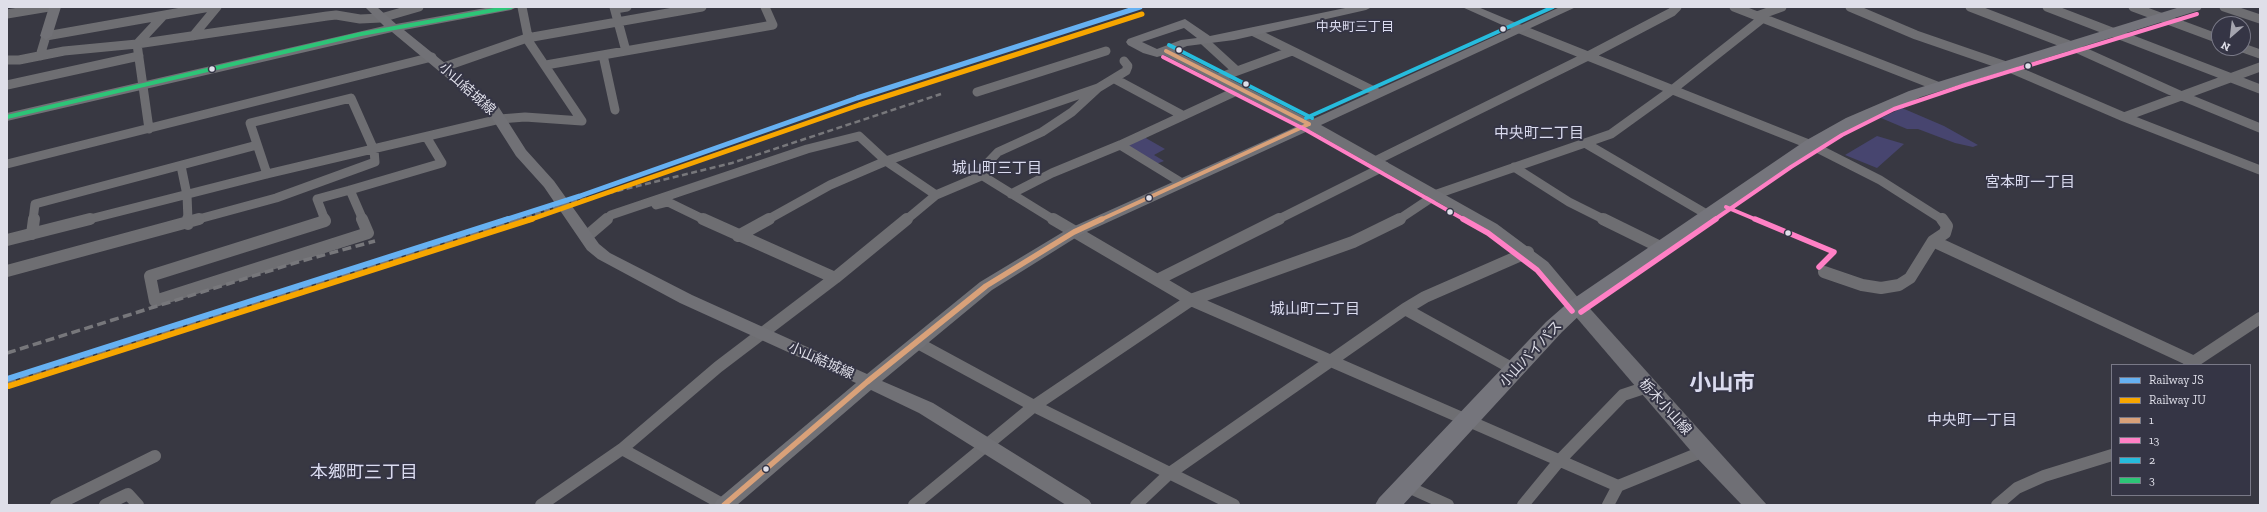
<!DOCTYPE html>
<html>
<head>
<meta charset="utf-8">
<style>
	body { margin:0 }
	#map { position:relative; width:2267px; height:512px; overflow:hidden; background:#383842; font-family:"Zilla Slab",serif }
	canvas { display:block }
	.frame { position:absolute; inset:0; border:8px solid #dfdfe9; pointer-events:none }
	.legend { position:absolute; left:2111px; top:364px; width:140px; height:132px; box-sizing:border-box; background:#353545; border:1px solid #797987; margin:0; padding:5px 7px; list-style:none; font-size:12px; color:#dfdfe9 }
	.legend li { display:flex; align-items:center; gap:8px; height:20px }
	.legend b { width:20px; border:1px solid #797987 }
	.north { position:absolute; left:2211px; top:16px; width:40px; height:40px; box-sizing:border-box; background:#353545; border:1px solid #797987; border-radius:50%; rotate:208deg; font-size:11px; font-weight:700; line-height:16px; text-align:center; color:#dfdfe9 }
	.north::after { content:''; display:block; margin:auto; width:14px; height:18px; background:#a5a5af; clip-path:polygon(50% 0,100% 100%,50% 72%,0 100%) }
</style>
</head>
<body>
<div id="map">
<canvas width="2267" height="512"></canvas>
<div class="frame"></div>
<ul class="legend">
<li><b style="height:5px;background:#66b1f2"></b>Railway JS</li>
<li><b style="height:5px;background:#f7a600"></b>Railway JU</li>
<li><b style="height:5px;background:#d9a179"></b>1</li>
<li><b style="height:5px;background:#ff80c5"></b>13</li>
<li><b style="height:5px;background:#26bcdd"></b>2</li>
<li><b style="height:5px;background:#2dc577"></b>3</li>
</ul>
<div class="north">N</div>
</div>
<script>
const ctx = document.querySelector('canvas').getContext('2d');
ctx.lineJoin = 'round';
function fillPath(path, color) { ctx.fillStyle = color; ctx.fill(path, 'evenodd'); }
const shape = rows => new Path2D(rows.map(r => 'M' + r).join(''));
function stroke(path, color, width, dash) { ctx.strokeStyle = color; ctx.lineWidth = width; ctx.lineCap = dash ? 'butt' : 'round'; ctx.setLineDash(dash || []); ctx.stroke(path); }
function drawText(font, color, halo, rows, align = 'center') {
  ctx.font = font + ' "Zilla Slab","Noto Sans JP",serif'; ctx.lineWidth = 4; ctx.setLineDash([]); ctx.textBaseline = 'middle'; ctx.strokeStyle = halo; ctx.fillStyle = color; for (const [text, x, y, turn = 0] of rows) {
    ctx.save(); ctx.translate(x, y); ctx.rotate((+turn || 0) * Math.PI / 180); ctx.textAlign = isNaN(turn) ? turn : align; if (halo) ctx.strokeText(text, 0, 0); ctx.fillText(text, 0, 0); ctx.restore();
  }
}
const green = shape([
	[1902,108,1944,126,1978,145,1973,147,1955,143,1918,129,1907,129,1881,118],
	[1877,136,1904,144,1877,168,1845,155],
	[1144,137,1165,149,1154,155,1164,161,1156,164,1128,147,1130,143]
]);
const streetFar1 = shape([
	[614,7,626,51],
	[1734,7,1937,86],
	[1850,7,1916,35,2003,65,2124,117,2260,170],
	[1970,7,2069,45,2182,96,2260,128],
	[2047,7,2260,89],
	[2133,7,2219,39],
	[2224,7,2260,19],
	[615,9,627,7],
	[7,14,49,7],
	[1757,16,1782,7],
	[1520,29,1811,145,1880,180,1943,220],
	[1254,32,1378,93],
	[193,36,217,7],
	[1202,39,1237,71],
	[2243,48,2260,54],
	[603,55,615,110],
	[40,56,46,36,210,7],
	[7,60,19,60,64,51,137,44,327,16,336,15,360,19,381,18,419,7],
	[546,65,773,25,765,7],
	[444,67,527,38,702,7],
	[1218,78,1292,51],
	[1115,79,1182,115],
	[7,85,139,56],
	[977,92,1106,51],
	[2124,117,2260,67],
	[149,129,137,44,164,15],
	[1585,143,1708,215],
	[1120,145,1182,183],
	[1375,161,1588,56,1672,12,1677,7],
	[7,164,432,57],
	[181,166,187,195,188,220],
	[1514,167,1569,202,1605,220],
	[350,190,363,220],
	[350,190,442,163,427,138],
	[1011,194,1052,173,1120,145,1241,89],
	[656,205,668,202,705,220],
	[33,220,35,204,257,145],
	[86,220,267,174,500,119,525,117,582,121,529,42,522,7],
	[195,220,276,198,375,162,374,150,351,98,250,123,267,174],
	[325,220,317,199,350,190],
	[606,220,611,215,807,149,859,136,886,161,936,195],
	[767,220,830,185,886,161,1098,88,1126,71,1128,66,1124,61],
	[906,220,936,195,981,176],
	[1054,220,978,173,998,152,1042,132,1072,112,1098,88],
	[1277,220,1385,166],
	[1398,220,1437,194,1611,134,1672,90,1763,18]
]);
const street = shape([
	[188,219,188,224],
	[324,219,325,221,150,276,155,301,368,233,362,219],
	[703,219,835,278],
	[1053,219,1191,300,1618,486],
	[1603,219,1660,247],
	[32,234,34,219],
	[738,236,769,219],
	[586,237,607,219],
	[7,240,90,219],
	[1933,241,2192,361],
	[7,271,199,219],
	[1824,272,1862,285,1881,288,1899,285,1910,278,1933,241,1945,233,1947,226,1942,219],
	[1157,280,1279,219],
	[1405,309,1515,370],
	[916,342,1034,406,1234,505],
	[2189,365,2260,318],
	[622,449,724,505],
	[1406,486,1448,505],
	[56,505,155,456],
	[105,505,128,494,138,505],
	[541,505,622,449,718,367,835,278,907,219],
	[914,505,1034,406,1191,300,1353,242,1400,219],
	[1136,505,1170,473,1405,309,1425,297,1528,252],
	[1523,505,1560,460,1623,395,1647,387],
	[1608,505,1618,486,1704,451],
	[1997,505,2017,488,2044,476,2112,455]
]);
const secondary = shape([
	[49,7,61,7,52,36,46,40,40,36,49,7],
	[365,7,377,7,396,24,491,7,517,7,511,10,404,30,498,106,526,150,554,181,599,244,610,253,692,295,867,374,980,282,1068,229,1300,125,1164,55,1157,57,1143,53,1128,45,1126,42,1128,39,1185,19,1210,36,1350,7,1372,7,1366,10,1234,40,1187,46,1175,51,1311,120,1511,29,1462,7,1478,7,1521,25,1560,7,1576,7,1321,125,1497,224,1548,262,1585,306,1583,310,1577,311,1571,310,1536,268,1487,230,1310,130,1080,235,992,290,882,381,933,403,1089,500,1092,505,1066,505,919,413,871,390,737,505,714,505,717,500,856,383,680,303,598,259,587,250,544,187,516,156,488,112,392,32,7,121,7,113,384,26,365,7],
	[1184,28,1197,38,1181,40,1157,49,1142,42,1184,28]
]);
const primary = shape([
	[1577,300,1584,302,1767,505,1742,505,1696,457,1570,310,1568,306,1570,302,1577,300]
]);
const highway = shape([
	[2180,7,2202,7,2200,10,1921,97,1858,126,1817,149,1584,311,1562,332,1403,505,1375,505,1379,498,1546,322,1570,301,1805,141,1846,118,1909,91,2180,7]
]);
const railFar1 = shape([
	[517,220,580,200,732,163,941,94]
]);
const rail = shape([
	[7,353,298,262,375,241],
	[7,382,520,219]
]);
const bus1Far1 = shape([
	[1166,51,1309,124],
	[1100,220,1309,124]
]);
const bus1 = shape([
	[724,505,867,382,986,286,1074,232,1102,219]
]);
const bus2Far1 = shape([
	[1163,57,1306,130,1465,220],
	[1726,207,1757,220],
	[1714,220,1791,167,1842,135,1894,109,1965,85,2197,14]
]);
const bus2 = shape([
	[1463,219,1488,233,1537,270,1572,311],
	[1755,219,1834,252,1819,267],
	[1581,312,1716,219]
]);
const bus3 = shape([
	[1169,45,1312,118],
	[1306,118,1553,7]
]);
const bus4 = shape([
	[7,117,361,34,511,7]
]);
const rail1Far1 = shape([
	[505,220,580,196,857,98,1140,7]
]);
const rail1 = shape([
	[7,379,508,219]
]);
const rail2Far1 = shape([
	[529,220,859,105,1142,14]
]);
const rail2 = shape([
	[9,386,532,219]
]);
const markers = [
	[1503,29,3.5,"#dfdfe9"],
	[1179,50,3.5,"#dfdfe9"],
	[2028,66,3.5,"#dfdfe9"],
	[212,69,3.5,"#dfdfe9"],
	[1246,84,3.5,"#dfdfe9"],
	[1149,198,3.5,"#dfdfe9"],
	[1450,212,3.5,"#dfdfe9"],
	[1788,233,3.5,"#dfdfe9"],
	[766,469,3.5,"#dfdfe9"]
];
const farNeighbourhoodnames = [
	["中央町三丁目",1355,27]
];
const streetNames = [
	["小山結城線",467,89,42],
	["小山バイパス",1531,354,-47],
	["小山結城線",821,361,24],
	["栃木小山線",1665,407,48]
];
const neighbourhoodNames = [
	["中央町二丁目",1539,134],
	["城山町三丁目",997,169],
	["宮本町一丁目",2030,183],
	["城山町二丁目",1315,310],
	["中央町一丁目",1972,421]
];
const nearNeighbourhoodnames = [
	["本郷町三丁目",364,473]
];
const townNames = [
	["小山市",1722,384]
];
fillPath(green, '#47456f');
stroke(streetFar1, '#6e6e72', 9);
stroke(street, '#6e6e72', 12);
fillPath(secondary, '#717176');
fillPath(primary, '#6f6f75');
fillPath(highway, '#75757c');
stroke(railFar1, '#77777b', 2.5, [6, 3.5]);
stroke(rail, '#77777b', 3.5, [9, 4.5]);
stroke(bus1Far1, '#d9a179', 4);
stroke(bus1, '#d9a179', 5.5);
stroke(bus2Far1, '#ff80c5', 4);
stroke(bus2, '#ff80c5', 5.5);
stroke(bus3, '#26bcdd', 4);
stroke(bus4, '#2dc577', 4);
stroke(rail1Far1, '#66b1f2', 5);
stroke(rail1, '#66b1f2', 6);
stroke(rail2Far1, '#f7a600', 5);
stroke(rail2, '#f7a600', 6);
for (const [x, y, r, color] of markers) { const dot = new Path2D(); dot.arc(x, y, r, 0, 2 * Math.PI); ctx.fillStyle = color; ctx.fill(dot); stroke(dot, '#353545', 1.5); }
drawText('13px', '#dadbef', '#353545', farNeighbourhoodnames);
drawText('14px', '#dfdfe9', '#353545', streetNames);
drawText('15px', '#dadbef', '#353545', neighbourhoodNames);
drawText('18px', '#dadbef', '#353545', nearNeighbourhoodnames);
drawText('bold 22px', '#dadbef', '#353545', townNames);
</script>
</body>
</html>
